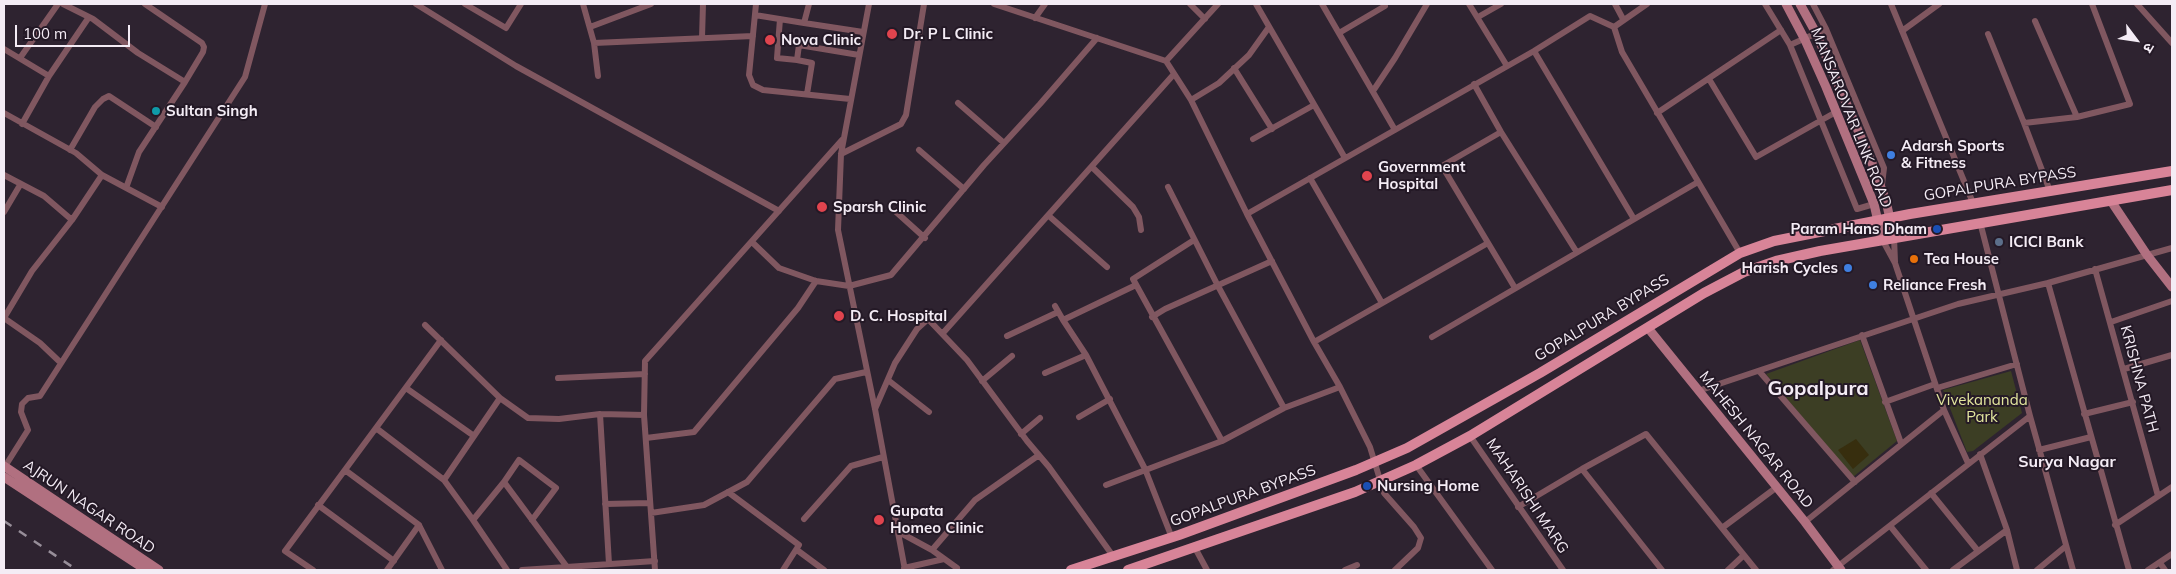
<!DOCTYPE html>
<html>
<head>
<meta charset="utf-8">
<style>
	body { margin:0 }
	#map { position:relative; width:2176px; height:574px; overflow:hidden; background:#2e2330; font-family:Mulish,"Noto Sans Devanagari",sans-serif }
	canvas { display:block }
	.frame { position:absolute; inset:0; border:5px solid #f4ecf5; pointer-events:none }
	.north { position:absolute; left:2111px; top:15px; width:50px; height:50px; -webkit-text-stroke:4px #241926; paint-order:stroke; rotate:121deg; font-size:14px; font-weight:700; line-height:20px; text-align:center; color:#f4ecf5 }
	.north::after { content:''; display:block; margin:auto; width:18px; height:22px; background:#f4ecf5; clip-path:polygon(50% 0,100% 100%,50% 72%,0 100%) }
	.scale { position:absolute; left:15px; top:25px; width:115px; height:22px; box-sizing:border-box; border:2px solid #f4ecf5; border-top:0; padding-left:6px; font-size:15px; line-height:18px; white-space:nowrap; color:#f4ecf5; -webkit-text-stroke:4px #241926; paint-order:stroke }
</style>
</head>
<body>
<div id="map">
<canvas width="2176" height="574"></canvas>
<div class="frame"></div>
<div class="north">उ</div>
<div class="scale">100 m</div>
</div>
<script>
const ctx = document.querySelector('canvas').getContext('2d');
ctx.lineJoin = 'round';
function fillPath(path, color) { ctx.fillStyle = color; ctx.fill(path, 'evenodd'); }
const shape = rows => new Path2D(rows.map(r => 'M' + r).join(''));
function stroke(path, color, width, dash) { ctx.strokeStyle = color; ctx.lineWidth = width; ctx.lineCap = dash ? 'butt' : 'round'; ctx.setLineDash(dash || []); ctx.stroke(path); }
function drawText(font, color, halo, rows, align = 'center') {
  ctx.font = font + ' Mulish,sans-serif'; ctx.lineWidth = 4; ctx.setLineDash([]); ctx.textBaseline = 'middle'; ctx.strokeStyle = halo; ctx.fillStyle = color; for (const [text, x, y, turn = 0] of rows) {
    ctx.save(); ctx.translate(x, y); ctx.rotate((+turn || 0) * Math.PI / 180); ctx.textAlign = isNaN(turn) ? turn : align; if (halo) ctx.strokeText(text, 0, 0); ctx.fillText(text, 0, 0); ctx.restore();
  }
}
const green = shape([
	[1860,340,1897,441,1853,477,1766,374],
	[2011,371,2022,413,1973,451,1967,452,1943,390]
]);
const sand = shape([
	[1856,439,1869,455,1853,469,1838,450]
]);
const street = shape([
	[63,4,93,19,138,53,185,82],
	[416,4,516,66,779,211],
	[465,4,506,28,521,4],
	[583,4,594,43,598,76],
	[756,4,749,75,753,85,763,90,850,99],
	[809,4,804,23,863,32],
	[869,4,841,154,838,230,875,409,905,570],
	[994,4,1166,61,1191,100,1247,214,1314,342,1340,387,1370,447,1384,493,1414,527,1421,538,1418,548,1395,570],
	[1190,4,1205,19],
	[1256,4,1345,158],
	[1322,4,1395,130],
	[1469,4,1507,66],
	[1615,4,1623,19],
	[1765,4,1790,45,1857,209,1874,204],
	[1813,4,1826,29,1884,168,1882,185],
	[1891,4,1973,203],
	[2137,4,2172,43],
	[755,15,804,23],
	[1478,17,1501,4],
	[1035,18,1045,4],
	[780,19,777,58,797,60],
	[2035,21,2077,117,2130,104,2092,4],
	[590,27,651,4],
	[1614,27,1647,4],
	[1902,31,1939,4],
	[1339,33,1385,6,1384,4],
	[1988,34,2024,123,2077,117],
	[702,38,703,4],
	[594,43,753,36],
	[1790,45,1826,29],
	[4,49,49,76],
	[1534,51,1634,219],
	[20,58,58,4],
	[1166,61,1218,4],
	[1234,68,1272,129],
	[1709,79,1756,157,1836,112],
	[1474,84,1501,132,1576,251],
	[1373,91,1395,58,1427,4],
	[807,94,812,63,797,60,799,45,859,55],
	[1191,100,1219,83,1249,55,1269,27],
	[958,103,1004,143],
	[4,113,76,153,102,175,162,207],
	[1657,113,1781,30],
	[2024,123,2050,191],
	[22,124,49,76,89,17],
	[1501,132,1442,166,1515,288],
	[1253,139,1314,105],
	[70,150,95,107,103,99,109,96,156,127],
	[919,150,964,189],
	[841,154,901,124,906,115,924,4],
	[1092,167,1133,207,1139,217,1141,230],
	[4,175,44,196,72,220],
	[1310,178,1382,303],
	[1168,187,1218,286,1284,408],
	[126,188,139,152,185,82,203,52,204,47,202,43,145,4],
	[895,211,925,238],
	[4,212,20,185],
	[1247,214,1534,51,1590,16,1614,27,1622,52,1740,253],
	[1049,216,1107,267],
	[1980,222,2030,416,2073,570],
	[1894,237,1895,262],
	[1882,239,1895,263,1944,410,1968,463],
	[1194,240,1133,279,1222,441,1284,408,1340,387],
	[752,242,779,268,816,281,849,286,891,275,984,165,1040,104,1097,38],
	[2095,269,2158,496],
	[2048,283,2129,570],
	[1136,285,1063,320,1086,355,1145,469,1172,538],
	[1055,306,1063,320],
	[1152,317,1165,309,1272,261],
	[4,318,32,271,72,220,102,175],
	[4,318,40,343,61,363],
	[2111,322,2172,301],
	[425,325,500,398,528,418,559,419,600,414,644,415],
	[943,333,1174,74],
	[1862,335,1901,443],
	[1007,336,1058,312],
	[1432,337,1698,182],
	[1314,342,1488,243],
	[2124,369,2172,355],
	[1759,371,1855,482],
	[1045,373,1086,355],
	[558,378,645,374],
	[888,380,929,412],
	[982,381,1012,356],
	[406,388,474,436],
	[1937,388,2017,364],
	[1698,391,1958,304,2048,283,2172,248],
	[1885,402,1935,384],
	[875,409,895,363,917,329,928,319,967,360,1027,441,1049,467,1113,556],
	[600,414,609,564],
	[2084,414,2133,402],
	[1079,417,1110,399],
	[376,428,444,480,473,520],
	[1021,434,1040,418],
	[1470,436,1563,570],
	[646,438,694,432,798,308,816,281],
	[2039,450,2091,437],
	[1980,454,2007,530,2017,570],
	[1416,465,1492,570],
	[4,468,28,430,21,412,22,404,28,398,40,396,245,77,265,4],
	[1582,469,1662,570],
	[345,470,419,525,442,570],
	[444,480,500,398],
	[504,482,519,460,556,488,532,520],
	[1106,485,1222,441],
	[728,492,799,545,783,570],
	[1931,493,1978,551],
	[605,504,650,503],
	[318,505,394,561],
	[1518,507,1582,469,1646,434,1756,570],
	[651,513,704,505,747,482,835,379,866,372],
	[804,519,851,466,883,457],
	[1805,522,1944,410],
	[2115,525,2172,487],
	[1891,527,1926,570],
	[1722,528,1777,487],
	[897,531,932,550,975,500,1039,455],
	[1194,546,1207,570],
	[797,550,824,570],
	[932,550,957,568],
	[2160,563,2165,570],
	[904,568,944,559],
	[313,570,285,551,441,340],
	[387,570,419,525],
	[507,570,473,520,504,482,567,567],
	[522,570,655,561],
	[655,570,644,415,645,361,842,140],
	[1345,570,1357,565],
	[1728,570,1744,555],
	[1833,570,2030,416],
	[1953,570,2007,530],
	[2037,570,2066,546],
	[2148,570,2172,554]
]);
const secondary = shape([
	[1786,4,1805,40,1826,87,1874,204,1882,239],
	[1800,4,1816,33,1872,163,1886,201,1894,237],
	[2111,201,2147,255,2172,287],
	[1648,328,1805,522,1841,570],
	[4,466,159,570],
	[4,477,146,570]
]);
const primary = shape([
	[1071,570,1179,535,1356,470,1407,448,1540,373,1740,253,1774,241,1910,214,2172,171],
	[1128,570,1355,492,1416,465,1470,436,1704,293,1744,272,1776,261,1820,251,2172,190]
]);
const rail = shape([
	[4,521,77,570]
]);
const markers = [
	[892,34,6,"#e0444e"],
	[770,40,6,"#e0444e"],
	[156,111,5,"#0f9aa8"],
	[1891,155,5,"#3f7fe0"],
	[1367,176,6,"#e0444e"],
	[822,207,6,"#e0444e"],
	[1937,229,5,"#1a4fb4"],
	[1999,242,5,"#5c6f8a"],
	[1914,259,5,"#e8710a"],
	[1848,268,5,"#3f7fe0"],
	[1873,285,5,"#3f7fe0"],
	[839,316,6,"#e0444e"],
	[1367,486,5,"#1a4fb4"],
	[879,520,6,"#e0444e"]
];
const poiNames = [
	["Dr. P L Clinic",903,34],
	["Nova Clinic",781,40],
	["Sultan Singh",166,111],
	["Adarsh Sports",1901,146],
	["& Fitness",1901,163],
	["Government",1378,167],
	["Hospital",1378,184],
	["Sparsh Clinic",833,207],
	["Param Hans Dham",1927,229,"right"],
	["ICICI Bank",2009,242],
	["Tea House",1924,259],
	["Harish Cycles",1838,268,"right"],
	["Reliance Fresh",1883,285],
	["D. C. Hospital",850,316],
	["Nursing Home",1377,486],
	["Gupata",890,511],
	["Homeo Clinic",890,528]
];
const streetNames = [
	["MANSAROVAR LINK ROAD",1851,118,68],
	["GOPALPURA BYPASS",2000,184,-9],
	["GOPALPURA BYPASS",1602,318,-31],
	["KRISHNA PATH",2139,379,75],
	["MAHESH NAGAR ROAD",1756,440,51],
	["GOPALPURA BYPASS",1243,496,-20],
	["MAHARISHI MARG",1527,496,56],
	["AJRUN NAGAR ROAD",89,507,34]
];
const parkNames = [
	["Vivekananda",1982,400],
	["Park",1982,417]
];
const neighbourhoodNames = [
	["Surya Nagar",2067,462]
];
const districtNames = [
	["Gopalpura",1818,389]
];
fillPath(green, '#3c3e24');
fillPath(sand, '#372e0e');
stroke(street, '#805760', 6);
stroke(secondary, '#b17080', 9);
stroke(primary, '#d88498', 10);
stroke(rail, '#978e99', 2.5, [9, 9]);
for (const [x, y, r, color] of markers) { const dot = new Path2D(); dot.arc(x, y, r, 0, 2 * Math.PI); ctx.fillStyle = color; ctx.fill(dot); stroke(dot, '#241926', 2); }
drawText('bold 15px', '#f4ecf5', '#241926', poiNames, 'left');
drawText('15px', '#f4ecf5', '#241926', streetNames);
drawText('15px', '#e2e69d', '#241926', parkNames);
drawText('bold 16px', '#f4ecf5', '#241926', neighbourhoodNames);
drawText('bold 20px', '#f4ecf5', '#241926', districtNames);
</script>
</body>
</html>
